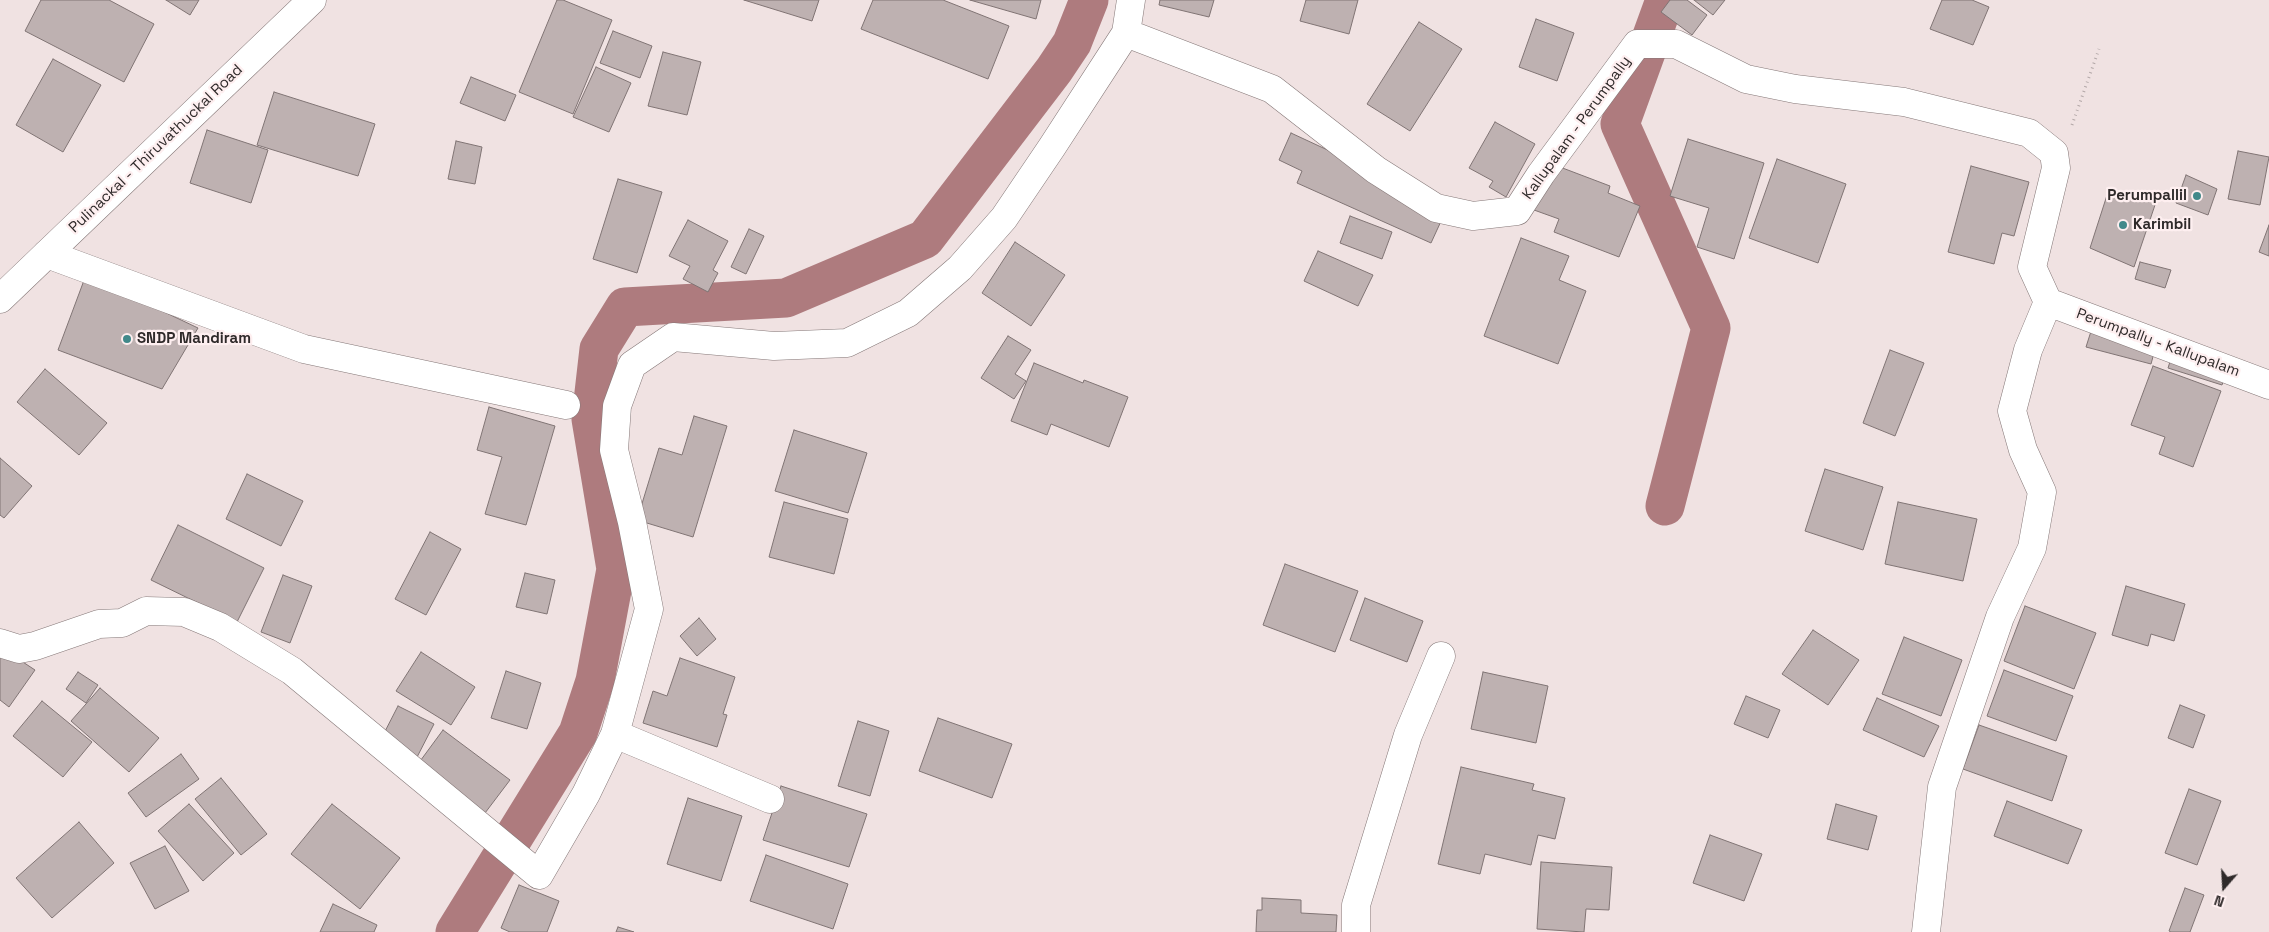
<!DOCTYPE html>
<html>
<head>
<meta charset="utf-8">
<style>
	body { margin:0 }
	#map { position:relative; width:2269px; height:932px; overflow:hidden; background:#f0e2e2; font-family:"Space Grotesk",sans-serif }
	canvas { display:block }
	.north { position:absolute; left:2199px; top:862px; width:50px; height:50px; -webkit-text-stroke:4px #feeff0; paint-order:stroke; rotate:199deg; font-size:14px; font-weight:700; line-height:20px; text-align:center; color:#2f2a2a }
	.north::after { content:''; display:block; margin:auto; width:18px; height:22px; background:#2f2a2a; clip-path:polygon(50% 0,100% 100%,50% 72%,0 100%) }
</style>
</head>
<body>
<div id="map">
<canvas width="2269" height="932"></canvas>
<div class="north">N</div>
</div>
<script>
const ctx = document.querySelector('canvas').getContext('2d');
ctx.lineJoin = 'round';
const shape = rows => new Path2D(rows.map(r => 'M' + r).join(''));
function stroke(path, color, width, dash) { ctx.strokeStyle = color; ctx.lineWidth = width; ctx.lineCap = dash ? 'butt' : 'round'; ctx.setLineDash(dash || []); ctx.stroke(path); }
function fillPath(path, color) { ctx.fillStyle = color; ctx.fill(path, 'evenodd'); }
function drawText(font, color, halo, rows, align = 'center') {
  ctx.font = font + ' "Space Grotesk",sans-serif'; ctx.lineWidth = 4.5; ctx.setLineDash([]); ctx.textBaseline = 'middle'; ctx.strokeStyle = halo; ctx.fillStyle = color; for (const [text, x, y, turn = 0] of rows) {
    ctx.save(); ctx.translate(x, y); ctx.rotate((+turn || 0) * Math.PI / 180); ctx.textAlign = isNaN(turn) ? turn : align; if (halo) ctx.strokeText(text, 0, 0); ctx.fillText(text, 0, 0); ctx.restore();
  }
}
const canal = shape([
	[1665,506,1711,328,1620,124,1665,0],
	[455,932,578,733,595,681,616,569,591,419,599,349,625,307,786,298,925,239,1054,70,1072,43,1089,0]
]);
const building = shape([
	[41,0,109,0,154,24,124,82,25,31,41,0],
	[166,0,199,0,190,15,166,0],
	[557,0,563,0,612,20,573,114,519,92,557,0],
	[744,0,819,0,812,21,744,0],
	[873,0,943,0,1009,26,988,79,861,29,873,0],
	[970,0,1041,0,1036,19,970,0],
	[1160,0,1214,0,1209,17,1159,5,1160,0],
	[1306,0,1358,0,1349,34,1300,21,1306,0],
	[1670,0,1687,0,1707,15,1692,35,1661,12,1670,0],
	[1694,0,1725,0,1713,15,1694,0],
	[1942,0,1972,0,1989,7,1973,45,1930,29,1942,0],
	[1536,19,1574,33,1557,81,1519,67,1536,19],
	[1419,22,1462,49,1410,131,1367,104,1419,22],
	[613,31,652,46,640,78,600,63,613,31],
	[663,52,701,62,687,115,648,106,663,52],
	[53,59,101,85,63,152,16,125,53,59],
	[596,67,631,83,609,132,573,117,596,67],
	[471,77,516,95,505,121,460,103,471,77],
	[274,92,375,124,358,176,257,145,274,92],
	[1495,122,1535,144,1506,197,1489,187,1493,181,1469,168,1495,122],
	[207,130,268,150,251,203,190,183,207,130],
	[1291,133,1448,206,1431,243,1297,183,1302,171,1279,160,1291,133],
	[1688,139,1764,163,1734,259,1697,247,1709,208,1670,196,1688,139],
	[456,141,482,147,475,184,448,179,456,141],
	[2238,151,2269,157,2260,205,2228,199,2238,151],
	[1777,159,1846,184,1818,263,1749,238,1777,159],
	[1552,164,1610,186,1608,193,1640,206,1619,257,1554,232,1559,219,1534,210,1552,164],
	[1971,166,2029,182,2014,236,2002,233,1994,264,1948,252,1971,166],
	[2186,175,2217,189,2208,215,2176,203,2186,175],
	[618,179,662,192,637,273,593,259,618,179],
	[2109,189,2156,202,2134,267,2090,248,2109,189],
	[1350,216,1392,232,1382,259,1340,243,1350,216],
	[688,220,728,241,713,270,718,273,708,292,683,279,690,266,669,256,688,220],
	[2269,225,2269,256,2259,252,2269,225],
	[749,229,764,236,746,274,731,267,749,229],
	[1521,238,1569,256,1559,280,1586,291,1558,364,1484,336,1521,238],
	[1015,242,1065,275,1031,326,982,293,1015,242],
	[1318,251,1373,275,1358,306,1304,281,1318,251],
	[2140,262,2171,270,2165,288,2135,279,2140,262],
	[86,275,198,328,162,389,58,350,86,275],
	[2093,325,2157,342,2151,364,2086,347,2093,325],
	[1008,336,1031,350,1015,374,1026,381,1014,399,981,378,1008,336],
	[2175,346,2229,364,2222,385,2168,368,2175,346],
	[1890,350,1924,363,1895,436,1863,423,1890,350],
	[1034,363,1083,383,1084,380,1128,397,1109,447,1051,424,1047,435,1011,421,1034,363],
	[2153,366,2221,391,2193,467,2159,454,2165,437,2131,425,2153,366],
	[45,369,107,423,79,455,17,402,45,369],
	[489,407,555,426,526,525,485,514,502,457,477,450,489,407],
	[694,416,727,426,693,537,637,520,659,448,682,455,694,416],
	[794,430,867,453,848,513,775,491,794,430],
	[0,458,32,486,4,518,0,515,0,458],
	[1825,469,1883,487,1863,550,1805,531,1825,469],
	[247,474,303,501,281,546,226,519,247,474],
	[784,502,848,519,834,574,769,557,784,502],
	[1898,502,1977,519,1963,581,1885,564,1898,502],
	[178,525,264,568,237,622,151,580,178,525],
	[430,532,461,549,426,615,395,599,430,532],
	[1285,564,1358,591,1335,652,1263,625,1285,564],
	[525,573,555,580,547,614,516,607,525,573],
	[283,575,312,586,290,643,261,632,283,575],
	[2126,586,2185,604,2174,641,2151,634,2148,646,2112,635,2126,586],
	[1365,598,1423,621,1407,662,1350,640,1365,598],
	[2025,606,2096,633,2074,689,2004,661,2025,606],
	[699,618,716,639,697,656,680,636,699,618],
	[1813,630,1859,660,1828,705,1782,674,1813,630],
	[1904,637,1962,660,1941,716,1882,694,1904,637],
	[0,647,35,670,9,707,0,700,0,647],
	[421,652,475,687,451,725,396,691,421,652],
	[680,658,735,677,723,714,727,715,717,747,643,723,653,691,667,696,680,658],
	[2004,670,2073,696,2056,741,1987,716,2004,670],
	[506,671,541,683,527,729,491,718,506,671],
	[78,672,98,685,86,703,66,689,78,672],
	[1483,672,1548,686,1536,743,1471,729,1483,672],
	[100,688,159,738,129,772,71,721,100,688],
	[1746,696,1780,710,1768,738,1734,724,1746,696],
	[1877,698,1939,726,1924,757,1863,730,1877,698],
	[42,701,92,742,63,777,13,736,42,701],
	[2180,705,2205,715,2193,748,2168,738,2180,705],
	[398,706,434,724,414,763,378,745,398,706],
	[938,718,1012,744,992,798,919,771,938,718],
	[858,721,889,731,870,796,838,786,858,721],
	[1979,725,2067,756,2052,801,1963,769,1979,725],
	[443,730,510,780,482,817,415,768,443,730],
	[181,754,199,779,146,817,128,793,181,754],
	[1461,767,1534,784,1532,790,1565,798,1555,839,1538,835,1531,865,1485,854,1480,874,1438,864,1461,767],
	[221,778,267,834,241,855,195,799,221,778],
	[781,786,867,814,849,867,763,840,781,786],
	[2189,789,2221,801,2197,865,2165,853,2189,789],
	[688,798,742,816,721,881,667,864,688,798],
	[2007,801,2082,830,2068,864,1994,836,2007,801],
	[189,804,234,853,203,881,158,831,189,804],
	[332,804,400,858,360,909,291,854,332,804],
	[1836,804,1877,816,1868,850,1827,839,1836,804],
	[79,822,114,863,52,918,16,878,79,822],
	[1710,835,1762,854,1744,901,1693,883,1710,835],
	[165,846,189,891,155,909,130,863,165,846],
	[766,855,848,884,833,929,750,901,766,855],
	[1541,862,1612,867,1609,910,1586,909,1584,932,1537,929,1541,862],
	[519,885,559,901,547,932,510,932,501,928,519,885],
	[2185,888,2204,895,2190,932,2171,932,2169,931,2185,888],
	[1262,898,1301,900,1301,913,1337,915,1336,932,1256,932,1257,910,1262,910,1262,898],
	[333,904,377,925,374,932,320,932,333,904],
	[618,927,634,932,616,932,618,927]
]);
const path = shape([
	[2072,125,2099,49]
]);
const minor = shape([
	[1126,33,1272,89,1376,170,1436,208,1473,216,1517,211,1541,174,1637,44,1676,44,1746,79,1795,89,1904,102,2029,133,2054,153,2056,168,2032,267,2048,302],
	[47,254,304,349,566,405],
	[2048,302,2269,385],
	[0,643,19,649,35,646,99,624,122,623,146,611,184,612,220,627,292,671,539,875,586,794,615,734,649,609,632,522,614,450,617,406,632,365,673,337,774,346,847,343,908,313,960,268,1004,218,1052,147,1126,33,1131,0],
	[615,734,770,799],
	[1356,932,1356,905,1408,735,1441,656],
	[1926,932,1942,787,2000,617,2032,548,2042,492,2023,450,2012,411,2028,350,2048,302]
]);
const major = shape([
	[0,299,312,0]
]);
const markers = [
	[2197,196,5,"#41898a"],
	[2123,225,5,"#41898a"],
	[127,339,5,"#41898a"]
];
const streetNames = [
	["Kallupalam - Perumpally",1577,128,-54],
	["Pulinackal - Thiruvathuckal Road",156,149,-44],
	["Perumpally - Kallupalam",2158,343,20]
];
const poiNames = [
	["Perumpallil",2187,196,"right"],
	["Karimbil",2133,225],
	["SNDP Mandiram",137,339]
];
stroke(canal, '#ae7b7e', 39);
fillPath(building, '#beb1b1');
stroke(building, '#807474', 1);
stroke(minor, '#857878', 29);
stroke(major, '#857878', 29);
stroke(path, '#b3a8a8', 3, [1, 4]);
stroke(minor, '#fff', 28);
stroke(major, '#fff', 28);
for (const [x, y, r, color] of markers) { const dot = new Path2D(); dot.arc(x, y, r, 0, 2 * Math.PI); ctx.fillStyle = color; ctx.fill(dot); stroke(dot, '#feeff0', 2); }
drawText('15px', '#2f2a2a', '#feeff0', streetNames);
drawText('bold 15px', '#2f2a2a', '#feeff0', poiNames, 'left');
</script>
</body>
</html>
